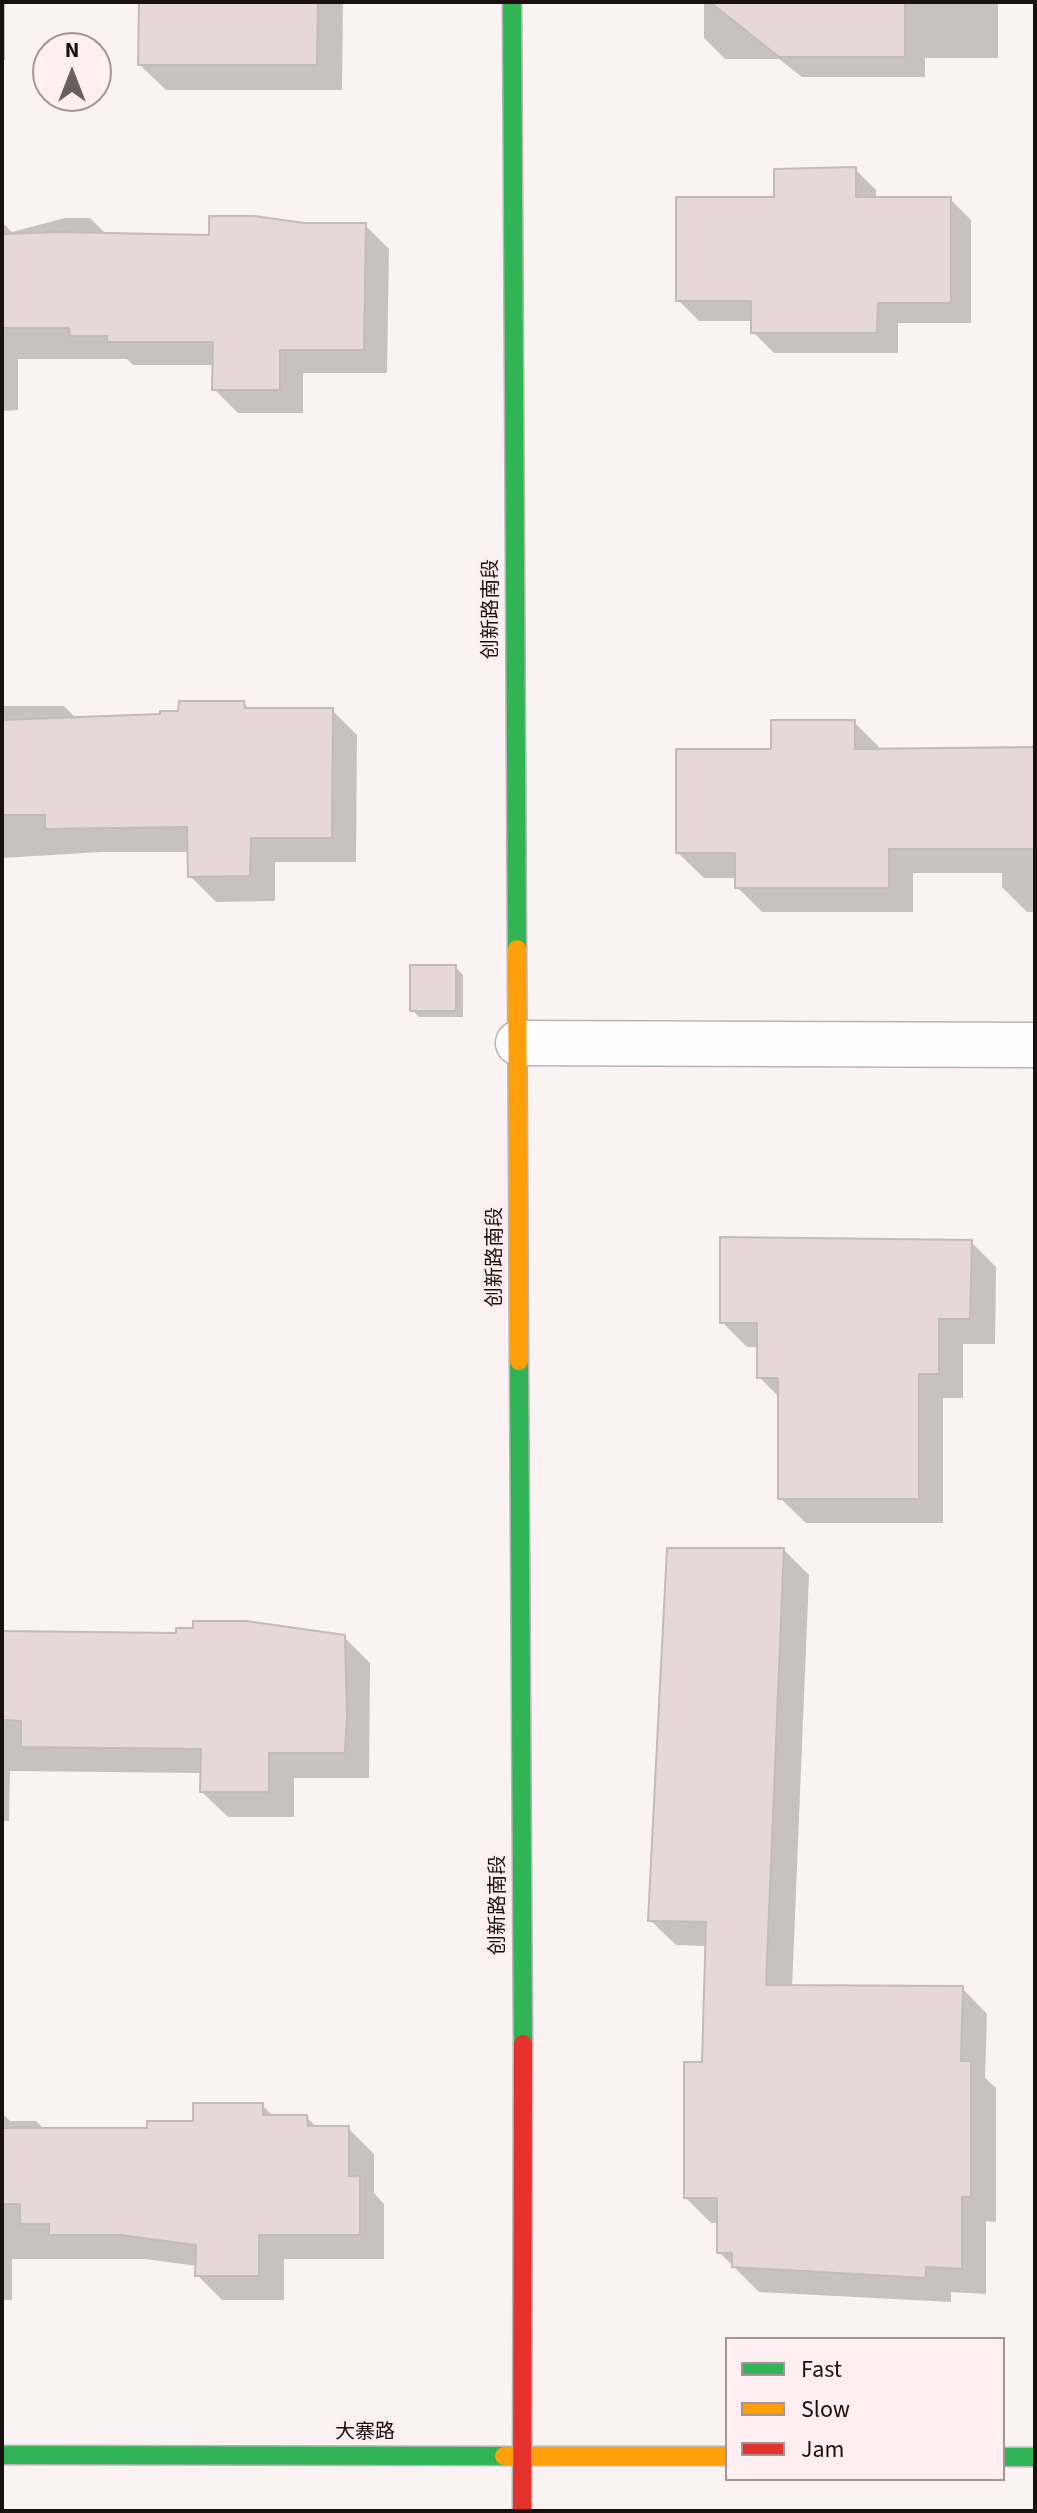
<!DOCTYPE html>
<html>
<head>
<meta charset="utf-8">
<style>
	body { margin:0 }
	#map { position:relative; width:1037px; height:2513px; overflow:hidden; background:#faf2f3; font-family:"Source Sans 3",sans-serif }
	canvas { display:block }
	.frame { position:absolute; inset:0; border:4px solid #181011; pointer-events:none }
	.legend { position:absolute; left:725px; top:2337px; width:280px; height:144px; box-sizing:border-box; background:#feeef1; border:2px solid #a29597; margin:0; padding:10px 14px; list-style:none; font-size:24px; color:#181011 }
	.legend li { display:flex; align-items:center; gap:16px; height:40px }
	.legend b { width:40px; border:2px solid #a29597 }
	.north { position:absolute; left:32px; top:32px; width:80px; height:80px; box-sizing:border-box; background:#feeef1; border:2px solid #a29597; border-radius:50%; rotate:0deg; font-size:22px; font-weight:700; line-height:32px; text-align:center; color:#181011 }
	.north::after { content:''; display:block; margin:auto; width:28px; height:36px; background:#675f60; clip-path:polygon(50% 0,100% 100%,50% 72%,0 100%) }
</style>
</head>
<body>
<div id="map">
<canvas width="1037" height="2513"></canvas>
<div class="frame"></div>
<ul class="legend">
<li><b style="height:10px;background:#30b455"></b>Fast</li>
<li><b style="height:10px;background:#ff9f0a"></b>Slow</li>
<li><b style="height:10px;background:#e5322d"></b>Jam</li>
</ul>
<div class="north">N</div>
</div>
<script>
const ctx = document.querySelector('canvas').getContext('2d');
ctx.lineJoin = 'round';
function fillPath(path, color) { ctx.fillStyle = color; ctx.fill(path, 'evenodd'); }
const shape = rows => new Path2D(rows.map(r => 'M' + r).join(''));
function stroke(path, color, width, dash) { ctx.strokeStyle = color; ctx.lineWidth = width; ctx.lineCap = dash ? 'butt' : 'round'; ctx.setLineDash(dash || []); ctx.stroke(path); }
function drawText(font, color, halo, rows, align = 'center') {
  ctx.font = font + ' "Source Sans 3","Noto Sans SC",sans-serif'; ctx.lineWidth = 7; ctx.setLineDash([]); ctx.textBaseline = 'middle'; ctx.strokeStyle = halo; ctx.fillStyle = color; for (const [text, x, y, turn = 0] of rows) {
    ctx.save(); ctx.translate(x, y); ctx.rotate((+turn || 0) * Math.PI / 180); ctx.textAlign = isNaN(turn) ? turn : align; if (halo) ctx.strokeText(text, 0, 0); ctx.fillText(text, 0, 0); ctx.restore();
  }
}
const shadow = shape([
	[2,2,5,2,5,60,2,60],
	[141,2,343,2,342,90,166,90,140,65],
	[704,2,998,2,998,58,925,58,925,77,802,77,779,59,725,59,704,38],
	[855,169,876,190,876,199,950,199,971,220,971,323,898,323,898,353,774,353,753,332,753,321,699,321,678,300,776,199],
	[65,218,90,218,107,235,211,237,304,225,365,225,389,249,387,373,303,373,303,413,238,413,214,389,215,365,133,365,127,359,18,359,18,410,2,411,2,222,12,232],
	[243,703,251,710,332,710,357,735,356,862,275,862,275,901,216,902,190,876,189,852,101,852,2,858,2,706,64,706,76,718,162,716],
	[854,722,879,747,879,751,1035,749,1035,912,1027,912,1002,887,1002,873,913,873,913,912,762,912,737,887,737,878,704,878,678,853,773,751],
	[456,967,463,975,463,1017,419,1017,412,1010],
	[971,1242,996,1267,995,1344,963,1344,963,1398,943,1398,943,1523,806,1523,780,1498,780,1398,759,1377,759,1347,747,1347,722,1322],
	[784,1550,809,1575,792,1988,962,1988,987,2014,985,2078,996,2088,996,2222,986,2221,986,2294,951,2292,951,2302,759,2292,719,2252,719,2223,711,2223,686,2198,704,2064,707,1946,676,1945,650,1920],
	[2,1628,5,1631,344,1637,370,1663,369,1778,294,1778,294,1817,228,1817,202,1792,203,1773,10,1771,9,1821,2,1821],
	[262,2105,274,2117,306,2117,318,2128,348,2128,374,2154,374,2193,384,2204,384,2259,284,2259,284,2300,222,2300,197,2275,197,2266,145,2259,12,2259,12,2300,2,2300,2,2113,10,2121,36,2121,45,2130,149,2130,195,2123]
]);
const building = shape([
	[139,2,318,2,317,65,138,65,139,2],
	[710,2,905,2,905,57,779,57,710,2],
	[856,167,856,197,951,197,951,303,878,303,877,333,751,333,751,301,676,301,676,197,774,197,774,169,856,167],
	[209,216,254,216,304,223,366,223,364,350,280,350,280,390,212,390,213,342,107,342,107,336,70,336,69,328,2,328,2,234,58,232,209,235,209,216],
	[179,701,244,701,245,708,333,708,332,838,251,838,250,876,188,877,187,827,45,829,45,815,2,815,2,720,160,714,160,711,178,711,179,701],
	[771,720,855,720,855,749,1035,747,1035,849,889,849,889,888,735,888,735,853,676,853,676,749,771,749,771,720],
	[410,965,456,965,456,1011,410,1011,410,965],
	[720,1237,972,1240,970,1319,939,1319,939,1374,919,1374,919,1499,778,1499,778,1378,757,1378,757,1323,720,1323,720,1237],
	[667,1548,784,1548,766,1985,963,1986,961,2061,971,2061,971,2197,962,2197,962,2269,926,2267,926,2278,732,2267,732,2253,717,2253,717,2198,684,2198,684,2062,702,2062,706,1922,648,1921,667,1548],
	[193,1621,246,1621,345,1635,347,1715,345,1753,269,1753,269,1792,200,1792,201,1749,21,1747,21,1721,2,1720,2,1631,176,1633,176,1628,193,1628,193,1621],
	[193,2103,263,2103,263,2115,307,2115,308,2126,349,2126,349,2176,360,2176,360,2235,259,2235,259,2276,195,2276,196,2245,119,2235,49,2235,49,2224,20,2224,20,2204,2,2204,2,2128,147,2128,147,2121,193,2121,193,2103]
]);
const street = shape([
	[518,1043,1035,1045]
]);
const fast = shape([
	[512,2,517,949],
	[519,1361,523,2044],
	[2,2455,504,2456],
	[1003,2457,1035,2457]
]);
const slow = shape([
	[517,949,519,1361],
	[504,2456,727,2456]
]);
const jam = shape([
	[522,2511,523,2044]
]);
const streetNames = [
	["创新路南段",493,609,-90],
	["创新路南段",497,1257,-90],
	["创新路南段",500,1905,-90],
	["大寨路",365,2434]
];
fillPath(shadow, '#0003');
fillPath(building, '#e6d8da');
stroke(building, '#c2babb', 2);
stroke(street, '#bbb3b4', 47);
stroke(fast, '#bbb3b4', 21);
stroke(slow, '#bbb3b4', 21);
stroke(jam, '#bbb3b4', 21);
stroke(street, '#fefdfd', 44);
stroke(fast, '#30b455', 18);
stroke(slow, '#ff9f0a', 18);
stroke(jam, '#e5322d', 18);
drawText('20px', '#181011', '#feeef1', streetNames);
</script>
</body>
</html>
